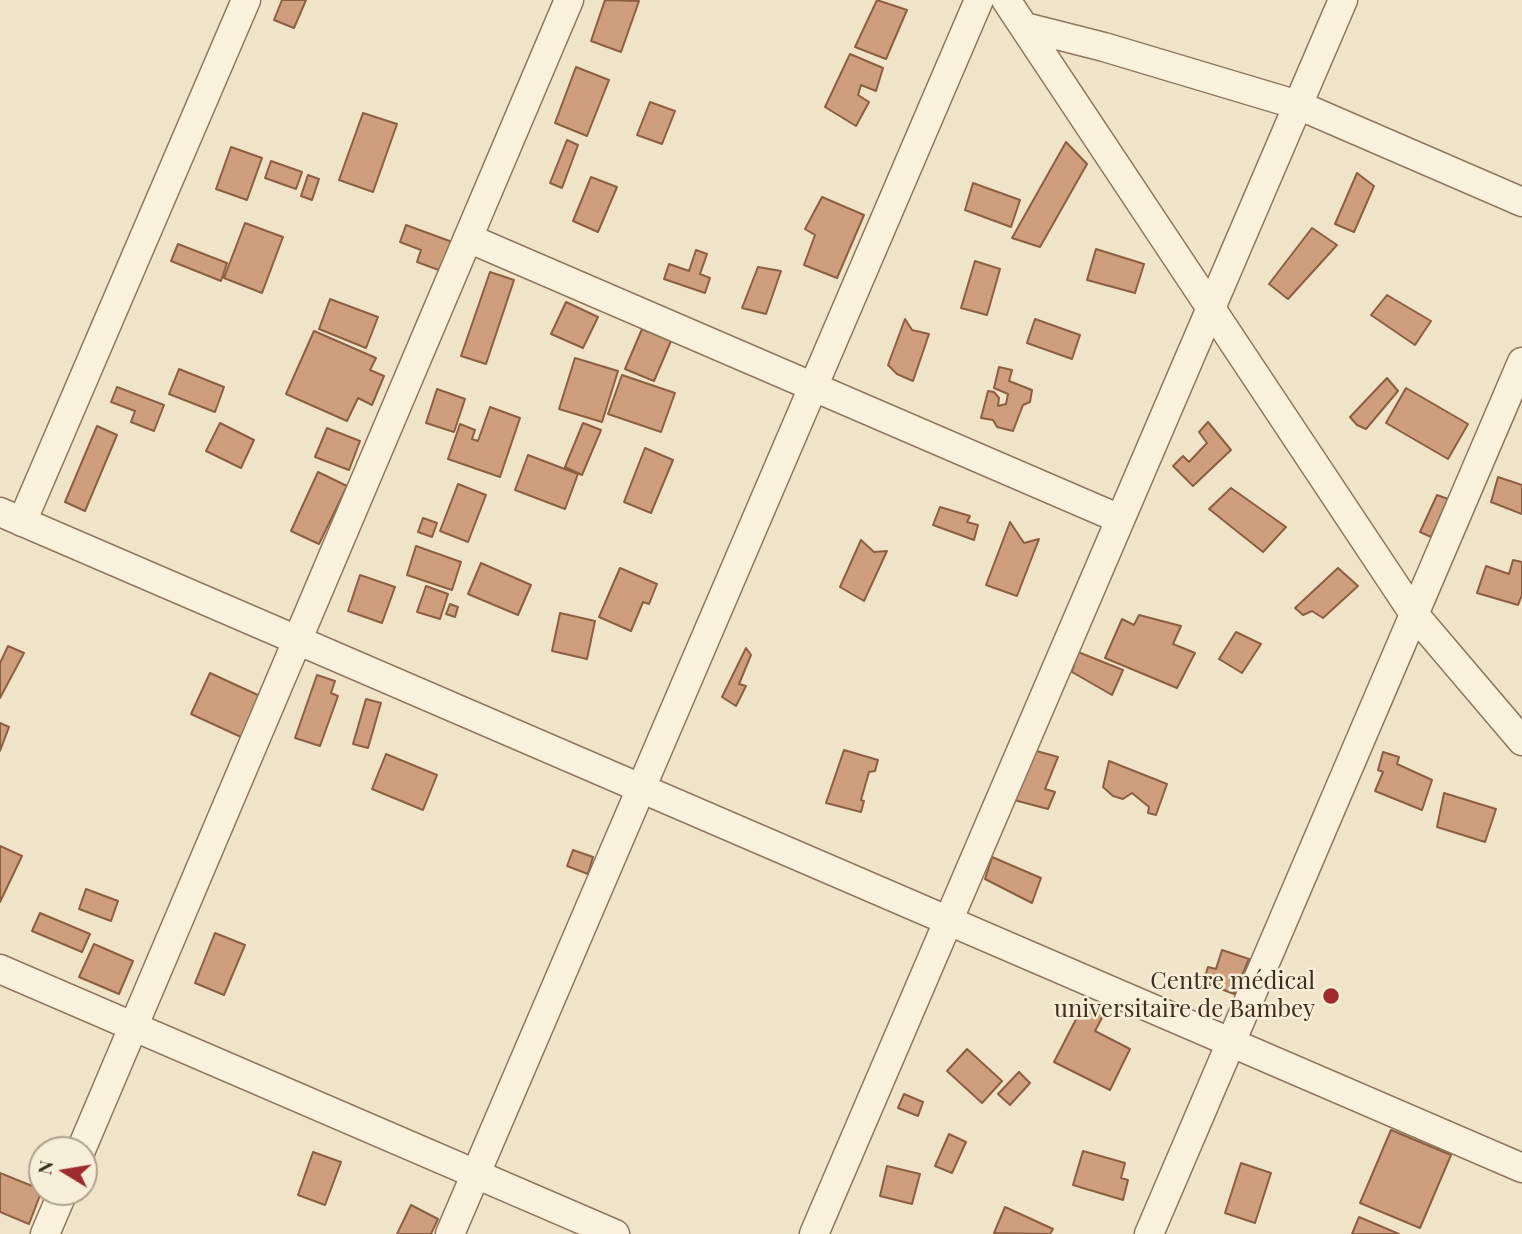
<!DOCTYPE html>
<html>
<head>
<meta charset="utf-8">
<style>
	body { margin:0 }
	#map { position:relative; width:1522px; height:1234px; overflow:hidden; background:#f0e4c8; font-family:"Playfair Display",serif }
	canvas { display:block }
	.north { position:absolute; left:28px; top:1136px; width:70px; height:70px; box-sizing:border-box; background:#f7eed8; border:2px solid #ada18e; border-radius:50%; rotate:281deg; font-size:19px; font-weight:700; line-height:28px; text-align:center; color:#3d2e20 }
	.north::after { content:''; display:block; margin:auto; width:24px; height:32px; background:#9e2a2b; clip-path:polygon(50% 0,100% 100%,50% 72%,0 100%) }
</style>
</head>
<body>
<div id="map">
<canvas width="1522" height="1234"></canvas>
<div class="north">N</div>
</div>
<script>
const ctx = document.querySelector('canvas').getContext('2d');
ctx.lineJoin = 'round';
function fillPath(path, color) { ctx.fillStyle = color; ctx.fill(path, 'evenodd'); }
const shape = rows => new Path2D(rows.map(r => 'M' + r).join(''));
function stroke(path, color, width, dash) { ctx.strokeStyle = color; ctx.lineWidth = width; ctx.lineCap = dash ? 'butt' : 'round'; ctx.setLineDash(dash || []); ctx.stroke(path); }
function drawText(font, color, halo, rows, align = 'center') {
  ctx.font = font + ' "Playfair Display",serif'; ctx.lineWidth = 5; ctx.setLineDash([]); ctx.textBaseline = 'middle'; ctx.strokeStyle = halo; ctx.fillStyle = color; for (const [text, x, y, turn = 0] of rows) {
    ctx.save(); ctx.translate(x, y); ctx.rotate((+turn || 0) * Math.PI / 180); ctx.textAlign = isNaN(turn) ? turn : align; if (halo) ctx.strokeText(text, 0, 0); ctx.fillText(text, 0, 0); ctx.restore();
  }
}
const building = shape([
	[282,0,306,0,294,28,274,20,282,0],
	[605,0,639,1,621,52,591,41,605,0],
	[877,0,907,10,886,59,855,47,877,0],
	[850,54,883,68,876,91,861,85,858,95,869,102,856,126,825,107,850,54],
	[576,67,609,80,587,136,555,123,576,67],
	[650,102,675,111,662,144,637,135,650,102],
	[363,113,397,124,373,192,339,180,363,113],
	[567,140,578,145,562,188,550,183,567,140],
	[1066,142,1087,164,1040,247,1012,238,1066,142],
	[231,147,262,158,247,200,216,189,231,147],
	[271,161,302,172,296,189,265,178,271,161],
	[1357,173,1374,186,1354,232,1335,224,1357,173],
	[308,175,319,179,312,200,301,196,308,175],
	[591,177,617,187,598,232,573,221,591,177],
	[973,183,1020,200,1011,227,965,210,973,183],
	[822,197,864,215,837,278,804,265,815,235,805,229,822,197],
	[245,223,283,237,262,293,224,278,245,223],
	[406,225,455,243,444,272,417,262,421,250,400,242,406,225],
	[1312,228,1337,245,1288,299,1269,284,1312,228],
	[178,244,227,263,221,281,171,261,178,244],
	[1096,249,1144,264,1135,293,1087,280,1096,249],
	[696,250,707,254,700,274,710,278,705,293,664,279,669,264,689,271,696,250],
	[975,261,1000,269,987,315,961,308,975,261],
	[758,267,781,271,766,314,742,308,758,267],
	[490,272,514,280,486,364,461,356,490,272],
	[1387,295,1431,321,1415,345,1371,315,1387,295],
	[330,299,378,317,366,348,319,329,330,299],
	[566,302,598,317,583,348,551,334,566,302],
	[905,319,912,330,929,334,913,381,897,374,888,365,905,319],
	[1035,319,1080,335,1072,359,1027,343,1035,319],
	[642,329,671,341,654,381,625,369,642,329],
	[314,331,376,358,370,370,384,376,372,405,358,398,347,421,286,394,314,331],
	[575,358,618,371,602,422,559,409,575,358],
	[999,367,1012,370,1009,381,1032,390,1030,402,1023,405,1013,431,997,427,993,420,981,418,988,391,994,392,999,398,998,406,1006,404,1008,394,994,388,999,367],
	[179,369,224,387,215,412,169,394,179,369],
	[622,375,675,393,661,432,608,414,622,375],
	[1387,378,1398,391,1366,429,1357,425,1350,417,1387,378],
	[117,387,164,405,154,431,131,422,135,411,111,402,117,387],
	[1406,388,1468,424,1448,459,1386,423,1406,388],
	[437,389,465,399,454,432,426,423,437,389],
	[490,407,520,418,500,477,448,459,460,424,475,430,472,439,478,441,490,407],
	[1208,422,1231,450,1193,486,1173,466,1183,456,1189,462,1207,443,1199,432,1208,422],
	[220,423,254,440,241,468,206,451,220,423],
	[583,423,601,430,582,475,565,467,583,423],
	[97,426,117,435,85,511,65,502,97,426],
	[327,428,360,441,349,470,315,457,327,428],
	[645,448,673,460,651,513,624,502,645,448],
	[528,455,578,474,565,509,515,490,528,455],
	[318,472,347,486,319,544,291,531,318,472],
	[1498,477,1522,485,1522,514,1491,502,1498,477],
	[458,484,486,495,468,542,440,531,458,484],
	[1231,488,1286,527,1263,552,1209,509,1231,488],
	[1437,495,1448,499,1431,537,1420,532,1437,495],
	[940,507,970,516,967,522,978,525,974,540,933,525,940,507],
	[423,518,437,523,432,537,418,532,423,518],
	[1010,522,1024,543,1039,539,1017,596,986,585,1010,522],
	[861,540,874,552,887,551,864,601,840,587,861,540],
	[416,546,461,562,452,590,407,575,416,546],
	[1513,560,1522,562,1522,595,1518,605,1477,593,1486,566,1509,574,1513,560],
	[481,563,531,585,518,615,468,594,481,563],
	[620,568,657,584,649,604,643,602,631,631,599,617,620,568],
	[1338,568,1358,586,1323,618,1312,611,1303,615,1295,608,1338,568],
	[360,575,395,587,382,623,348,611,360,575],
	[426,586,448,594,440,619,417,612,426,586],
	[450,604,458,607,455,617,446,614,450,604],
	[560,613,595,621,587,659,552,651,560,613],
	[1139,615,1181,626,1173,644,1195,653,1177,688,1105,658,1122,619,1134,625,1139,615],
	[1236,632,1261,644,1242,673,1219,659,1236,632],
	[8,646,24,653,0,698,0,663,8,646],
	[746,648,751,655,739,684,746,686,736,706,722,697,746,648],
	[1078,652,1123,670,1112,695,1072,672,1078,652],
	[210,673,260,696,241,737,191,714,210,673],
	[317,675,335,681,331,693,338,696,320,746,295,738,317,675],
	[366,699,381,703,368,748,353,744,366,699],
	[0,723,9,727,0,751,0,723],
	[844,750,878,760,875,771,869,772,861,800,864,801,861,812,826,803,844,750],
	[1033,750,1058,757,1045,789,1055,792,1048,809,1014,800,1033,750],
	[1383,752,1399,757,1397,764,1432,780,1422,810,1375,791,1383,772,1378,770,1383,752],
	[386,754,437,775,423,810,372,789,386,754],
	[1109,761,1167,784,1156,815,1148,813,1149,807,1132,793,1123,799,1113,796,1103,787,1109,761],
	[1444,793,1496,809,1485,842,1437,827,1444,793],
	[0,846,22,856,0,902,0,846],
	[573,850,593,857,588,874,567,866,573,850],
	[992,857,1041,878,1032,903,985,879,992,857],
	[86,889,118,901,111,921,79,909,86,889],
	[40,913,90,934,82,952,32,931,40,913],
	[215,933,245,945,224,995,195,983,215,933],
	[94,944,133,961,119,994,79,977,94,944],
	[1222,950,1249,959,1234,994,1203,982,1208,967,1216,969,1222,950],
	[1085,1002,1105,1012,1095,1031,1130,1049,1110,1090,1054,1062,1085,1002],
	[967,1049,1002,1081,982,1103,947,1071,967,1049],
	[1019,1072,1030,1083,1010,1105,998,1094,1019,1072],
	[904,1094,923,1102,918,1116,898,1108,904,1094],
	[1391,1130,1451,1155,1420,1228,1360,1203,1391,1130],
	[949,1134,966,1142,952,1173,935,1166,949,1134],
	[1083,1151,1125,1163,1121,1178,1128,1180,1123,1200,1073,1185,1083,1151],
	[313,1152,341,1162,325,1205,298,1195,313,1152],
	[1241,1163,1271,1173,1255,1223,1225,1213,1241,1163],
	[887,1166,920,1174,912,1204,880,1196,887,1166],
	[0,1173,42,1190,29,1224,0,1212,0,1173],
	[411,1205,438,1219,431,1234,397,1234,411,1205],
	[1005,1207,1053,1229,1050,1234,994,1233,1005,1207],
	[1359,1217,1399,1234,1352,1234,1359,1217]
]);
const street = shape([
	[1006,0,1414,614,1522,741],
	[1025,27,1104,47,1298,105,1522,202],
	[468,238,1120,519],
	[0,512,1522,1168],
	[22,522,246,0],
	[0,969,615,1234],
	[81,1150,569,0],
	[45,1234,63,1192],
	[450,1234,979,0],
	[814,1234,1343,0],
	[1149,1234,1522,362]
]);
const markers = [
	[1331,996,9,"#9e2a2b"]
];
const poiNames = [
	["Centre médical",1315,982],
	["universitaire de Bambey",1315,1010]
];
fillPath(building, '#cf9f7d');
stroke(building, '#8d5f41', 2);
stroke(street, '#8d765c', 31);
stroke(street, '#faf1dc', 28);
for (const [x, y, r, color] of markers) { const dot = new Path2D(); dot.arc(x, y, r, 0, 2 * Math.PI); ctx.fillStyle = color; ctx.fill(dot); stroke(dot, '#f7eed8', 2.5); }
drawText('24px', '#3d2e20', '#f7eed8', poiNames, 'right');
</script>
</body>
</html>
